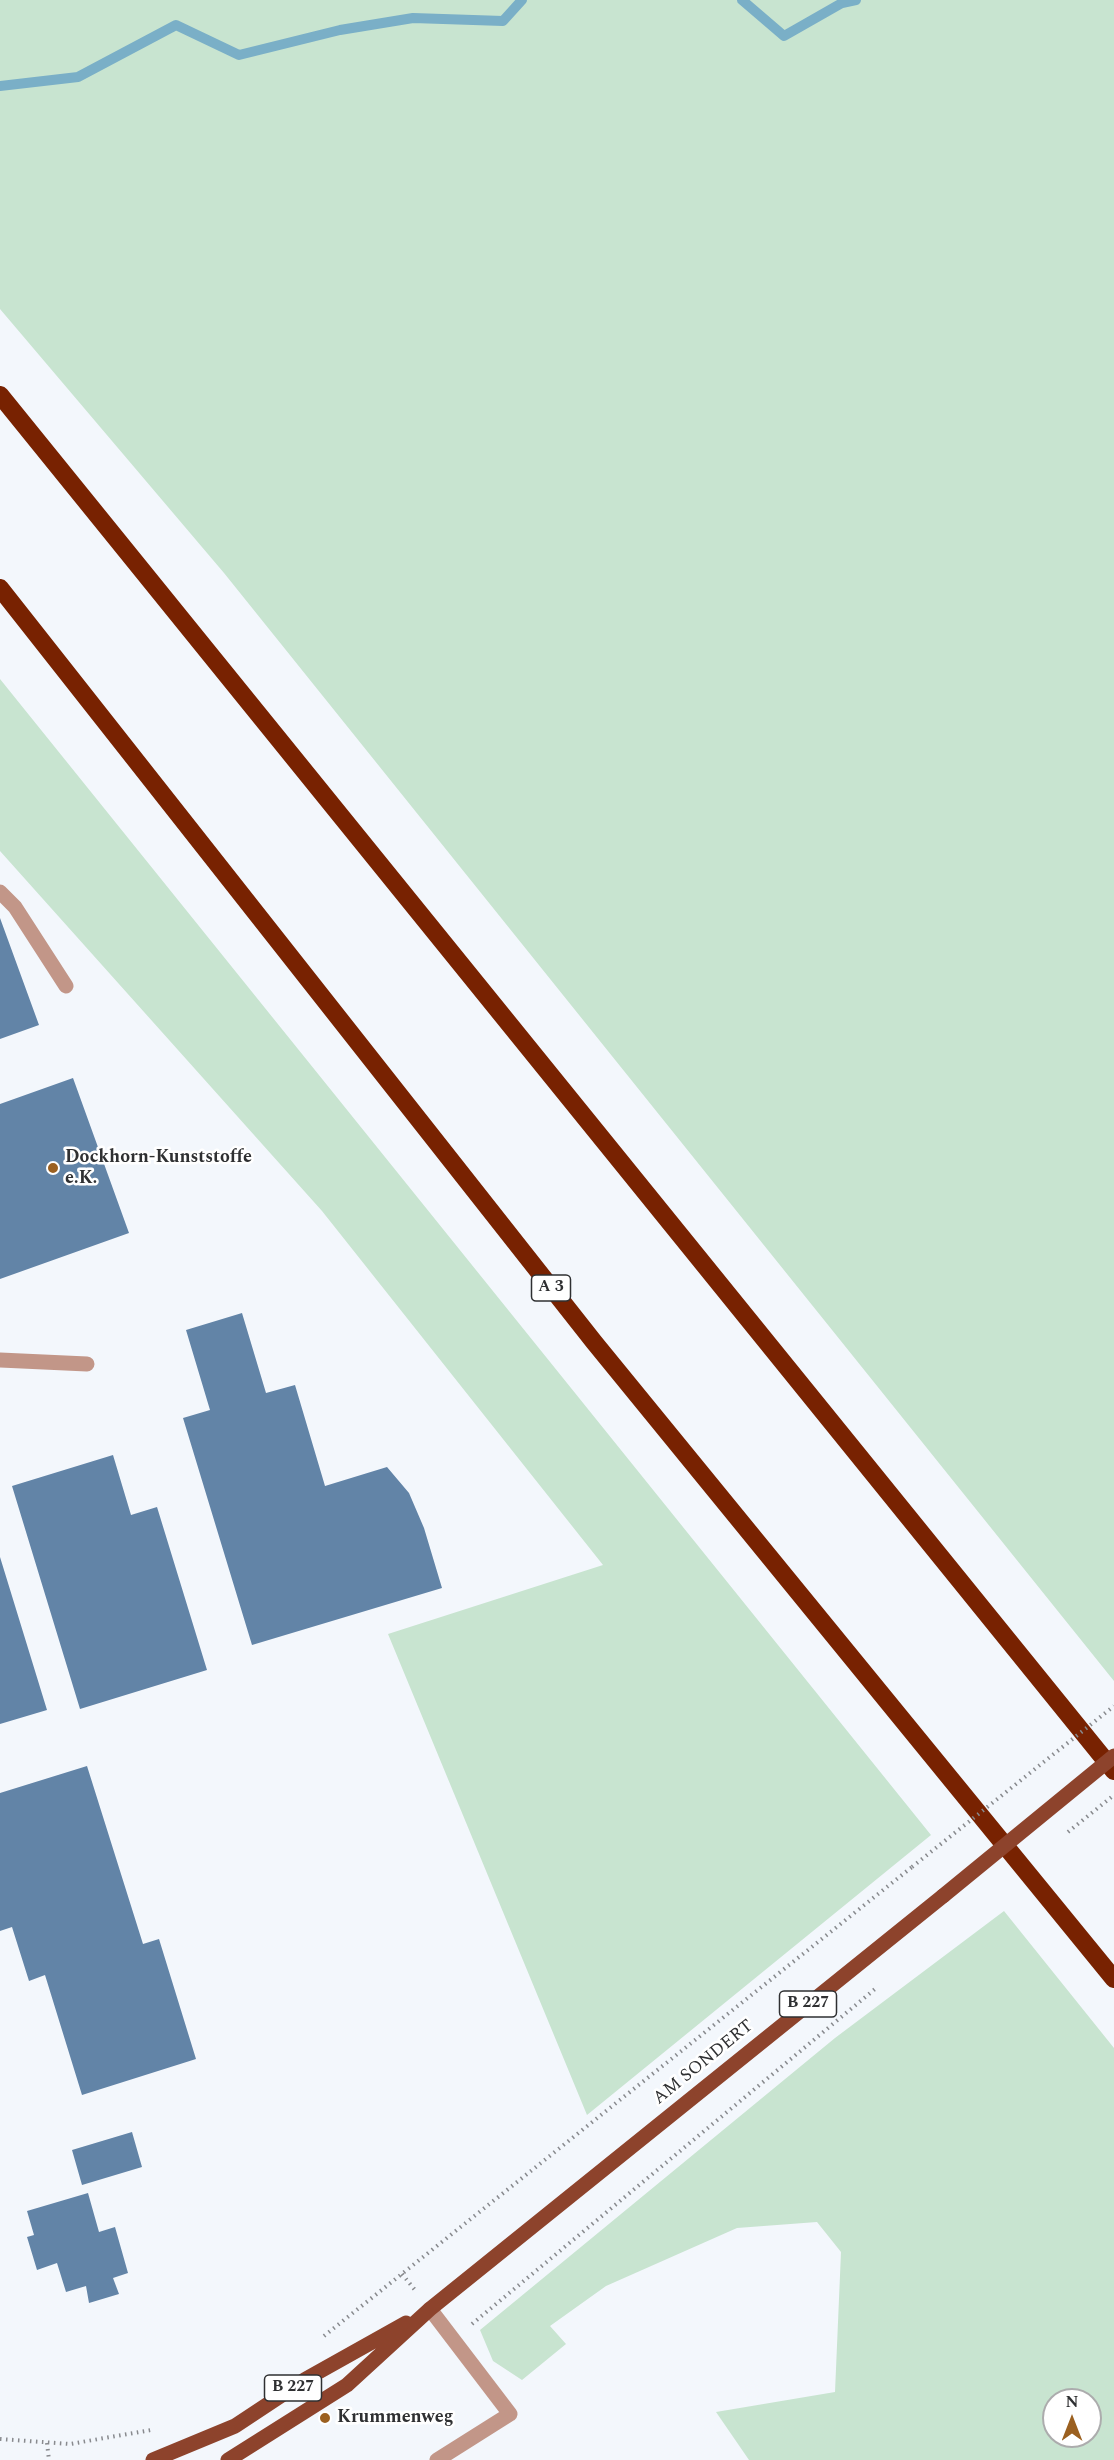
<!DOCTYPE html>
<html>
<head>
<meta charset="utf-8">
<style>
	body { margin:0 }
	#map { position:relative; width:1114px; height:2460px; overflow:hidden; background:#f3f7fc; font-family:Spectral,serif }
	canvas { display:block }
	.north { position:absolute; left:1042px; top:2388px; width:60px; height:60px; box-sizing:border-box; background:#fff; border:2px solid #acacad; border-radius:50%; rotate:0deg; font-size:16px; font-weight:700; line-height:24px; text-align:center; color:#2f3032 }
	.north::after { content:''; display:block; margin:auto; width:21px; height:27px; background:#9b6020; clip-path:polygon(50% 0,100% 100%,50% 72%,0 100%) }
</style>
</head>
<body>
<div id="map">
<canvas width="1114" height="2460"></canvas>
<div class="north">N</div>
</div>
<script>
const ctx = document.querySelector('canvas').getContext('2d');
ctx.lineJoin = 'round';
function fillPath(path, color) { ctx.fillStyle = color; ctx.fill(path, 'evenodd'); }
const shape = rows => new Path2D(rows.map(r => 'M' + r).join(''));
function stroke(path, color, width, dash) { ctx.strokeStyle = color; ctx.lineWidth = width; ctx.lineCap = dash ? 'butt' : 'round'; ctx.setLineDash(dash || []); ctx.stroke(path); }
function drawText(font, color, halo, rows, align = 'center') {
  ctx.font = font + ' Spectral,serif'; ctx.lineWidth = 5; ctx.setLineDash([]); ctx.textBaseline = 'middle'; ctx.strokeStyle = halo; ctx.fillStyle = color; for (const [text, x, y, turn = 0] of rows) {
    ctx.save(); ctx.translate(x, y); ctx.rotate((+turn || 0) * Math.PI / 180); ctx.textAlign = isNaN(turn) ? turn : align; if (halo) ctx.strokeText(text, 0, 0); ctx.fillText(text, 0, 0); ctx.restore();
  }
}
const green = shape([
	[0,0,1114,0,1114,1681,224,573,0,309],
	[0,679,931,1835,587,2115,388,1634,603,1565,322,1211,0,851],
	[1004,1911,1114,2048,1114,2460,749,2460,716,2412,835,2392,841,2252,817,2222,737,2228,606,2286,550,2326,566,2344,522,2380,493,2361,480,2330,835,2038],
	[1054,2400,1090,2400,1090,2436,1054,2436]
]);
const stream = shape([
	[742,0,784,36,842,3,856,0],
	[0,86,78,77,176,25,239,55,340,30,413,18,503,21,522,0]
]);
const building = shape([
	[0,918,39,1025,0,1039],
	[73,1078,129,1233,0,1279,0,1104],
	[242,1313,266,1393,295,1385,325,1486,387,1467,409,1493,424,1528,442,1588,252,1645,183,1418,210,1410,186,1330],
	[113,1455,131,1515,157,1507,207,1670,80,1709,12,1486],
	[0,1557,47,1710,0,1724],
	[87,1766,143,1944,159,1939,196,2059,82,2095,45,1975,29,1981,12,1927,0,1931,0,1793],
	[132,2132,142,2167,82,2185,72,2150],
	[88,2193,99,2232,115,2227,128,2273,113,2278,119,2294,89,2303,86,2286,66,2292,57,2263,37,2270,27,2237,34,2235,27,2211]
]);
const path = shape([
	[402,2274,415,2290],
	[472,2324,875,1989],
	[324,2336,912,1867],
	[0,2439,70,2444,151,2430],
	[47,2443,49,2460]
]);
const service = shape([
	[0,892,15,907,66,986],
	[430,2309,510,2414,437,2460]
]);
const minor = shape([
	[0,1360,87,1364]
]);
const primary = shape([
	[153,2460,235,2426,306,2379,406,2323],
	[228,2460,347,2385,430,2309,943,1896]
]);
const motorway = shape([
	[0,395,1114,1771],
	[0,588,594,1342,1114,1979]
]);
const pathBridge = shape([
	[1068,1832,1114,1795],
	[912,1867,1114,1706]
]);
const primaryBridge = shape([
	[943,1896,1114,1756]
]);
const markers = [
	[53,1168,6,"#9b6020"],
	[325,2418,6,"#9b6020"]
];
const shields = [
	[551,1288,39],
	[808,2004,57],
	[293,2388,57]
];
const shieldNames = [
	["A 3",551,1288],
	["B 227",808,2004],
	["B 227",293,2388]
];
const poiNames = [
	["Dockhorn-Kunststoffe",65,1158],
	["e.K.",65,1179],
	["Krummenweg",337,2418]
];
const streetNames = [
	["AM SONDERT",704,2063,-39]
];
fillPath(green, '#c8e4d0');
stroke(stream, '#7aafc7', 10);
fillPath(building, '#6284a7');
stroke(path, '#888a8e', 4, [1.5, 4.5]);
stroke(service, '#c29688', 15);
stroke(minor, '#c29688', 15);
stroke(primary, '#8d432c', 15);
stroke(motorway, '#782201', 18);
stroke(pathBridge, '#888a8e', 4, [1.5, 4.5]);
stroke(primaryBridge, '#8d432c', 15);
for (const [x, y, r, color] of markers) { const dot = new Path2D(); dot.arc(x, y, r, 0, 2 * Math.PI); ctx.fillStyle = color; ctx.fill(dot); stroke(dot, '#fff', 2); }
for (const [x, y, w] of shields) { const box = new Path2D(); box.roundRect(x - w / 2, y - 13, w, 26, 4.5); ctx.fillStyle = '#fff'; ctx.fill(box); stroke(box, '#2f3032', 1.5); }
drawText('bold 16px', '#2f3032', null, shieldNames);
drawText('bold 18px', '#2f3032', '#fff', poiNames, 'left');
drawText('18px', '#2f3032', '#fff', streetNames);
</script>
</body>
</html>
